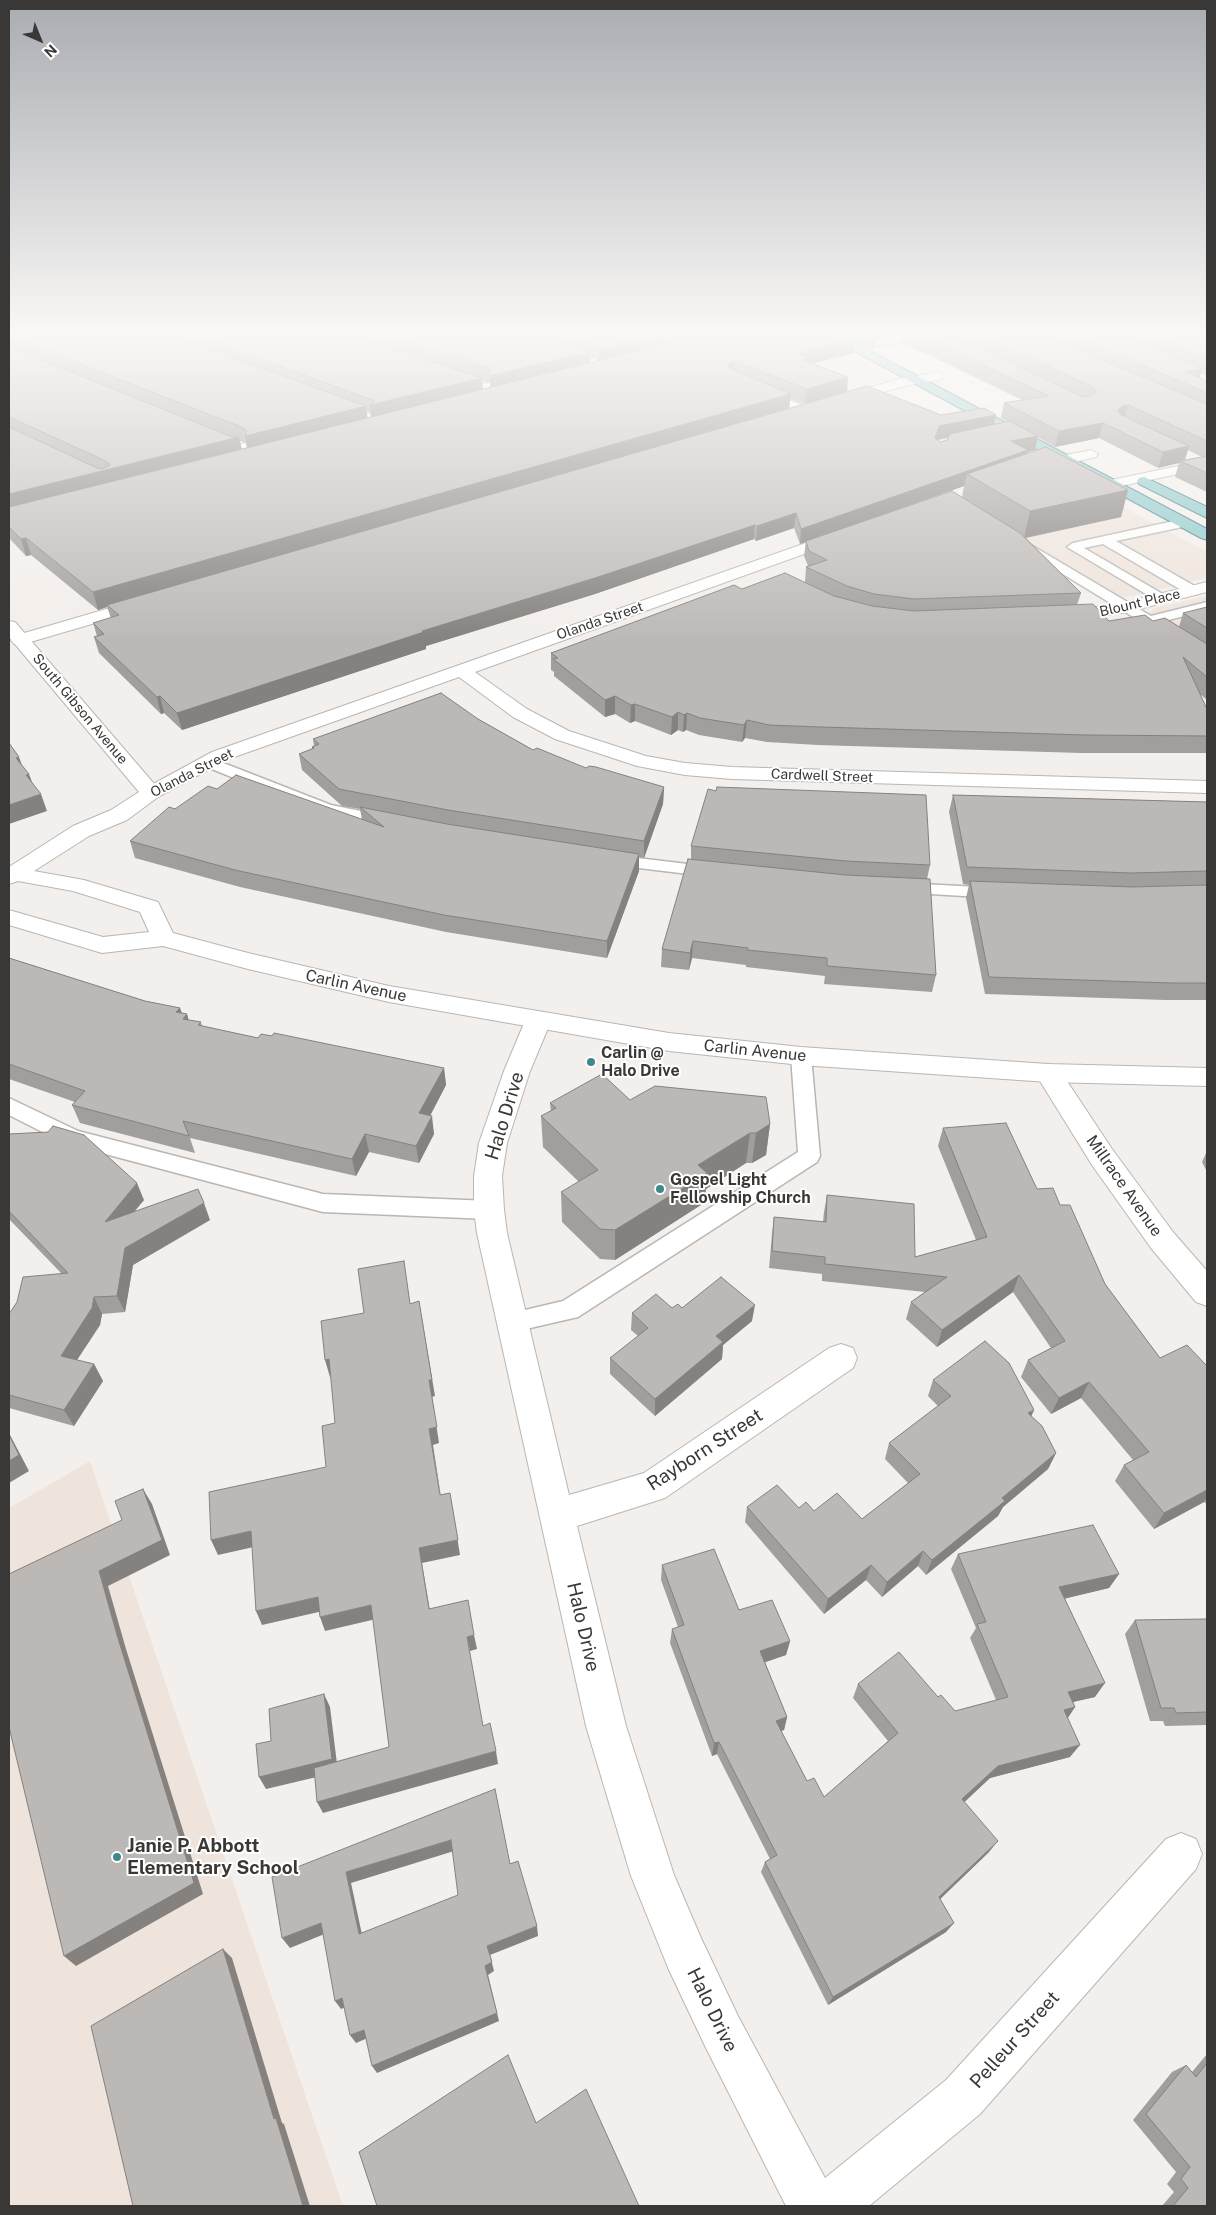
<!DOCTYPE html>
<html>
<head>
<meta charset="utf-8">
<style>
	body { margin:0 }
	#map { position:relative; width:1216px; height:2215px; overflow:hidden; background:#f3efec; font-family:"Public Sans",sans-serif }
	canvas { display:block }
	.frame { position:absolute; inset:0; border:10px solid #393837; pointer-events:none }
	.north { position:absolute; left:15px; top:15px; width:50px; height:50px; -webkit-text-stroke:4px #fff; paint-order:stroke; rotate:136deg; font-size:14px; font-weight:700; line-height:20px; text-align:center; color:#393837 }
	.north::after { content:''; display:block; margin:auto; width:18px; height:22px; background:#393837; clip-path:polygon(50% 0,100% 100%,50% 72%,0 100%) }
</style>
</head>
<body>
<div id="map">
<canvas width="1216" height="2215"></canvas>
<div class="frame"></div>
<div class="north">N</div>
</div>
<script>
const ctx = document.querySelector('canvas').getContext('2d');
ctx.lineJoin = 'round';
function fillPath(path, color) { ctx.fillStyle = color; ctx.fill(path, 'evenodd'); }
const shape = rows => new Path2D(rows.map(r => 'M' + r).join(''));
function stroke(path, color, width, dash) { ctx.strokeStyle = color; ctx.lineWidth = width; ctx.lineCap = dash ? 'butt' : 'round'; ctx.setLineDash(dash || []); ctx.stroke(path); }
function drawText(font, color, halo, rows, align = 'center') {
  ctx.font = font + ' "Public Sans",sans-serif'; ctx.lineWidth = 4; ctx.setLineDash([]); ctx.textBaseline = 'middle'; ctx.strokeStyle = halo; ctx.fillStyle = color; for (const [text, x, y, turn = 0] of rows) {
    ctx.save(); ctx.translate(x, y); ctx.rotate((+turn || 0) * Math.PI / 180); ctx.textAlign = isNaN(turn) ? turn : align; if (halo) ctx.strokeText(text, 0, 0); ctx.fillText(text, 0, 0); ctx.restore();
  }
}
const built = shape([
	[809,332,888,373,892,378,814,402],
	[1071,479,1207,552,1207,578,1122,598,961,502],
	[1207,596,1207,643,1200,645,1149,613,1155,608],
	[90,1461,343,2206,9,2206,9,1508]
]);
const service = shape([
	[925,332,948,332,944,335,875,346,870,343,875,340,925,332],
	[764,390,809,408,810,410,809,412,801,412,760,395,760,391,764,390],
	[1183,519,1189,523,1187,526,1116,541,1198,588,1200,591,1198,594,1188,594,1103,544,1084,548,1166,596,1168,599,1161,603,1067,547,1073,543,1183,519],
	[1021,539,1151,616,1207,602,1207,610,1161,622,1207,650,1207,660,1202,659,1017,546,1015,543,1017,540,1021,539],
	[208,757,331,805,395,818,397,822,395,826,389,827,320,813,202,765,200,762,202,759,208,757],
	[612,855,713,867,719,868,722,872,719,876,713,877,606,864,603,860,606,856,612,855],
	[903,883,997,888,1003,889,1006,893,1003,897,997,898,897,892,894,888,897,884,903,883],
	[801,1049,808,1051,811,1056,820,1156,817,1162,578,1317,513,1332,504,1329,501,1322,504,1315,563,1301,798,1152,791,1056,794,1051,801,1049],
	[9,1098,78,1131,323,1194,489,1201,497,1204,500,1210,497,1216,489,1219,323,1212,64,1143,9,1115,9,1098]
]);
const minor = shape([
	[634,348,638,349,640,352,638,355,447,401,440,397,442,394,634,348],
	[938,372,942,373,944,376,942,379,905,386,841,404,834,400,836,397,899,379,938,372],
	[284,434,289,435,291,438,289,441,204,461,197,457,199,454,284,434],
	[1091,450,1098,454,1096,457,1036,471,1029,467,1031,464,1046,459,1091,450],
	[1207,460,1207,468,1111,488,1106,487,1104,484,1106,481,1111,480,1207,460],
	[840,531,846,533,848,536,846,539,475,672,527,709,569,731,646,756,685,763,732,767,1207,781,1207,793,732,779,685,775,637,766,555,739,513,717,459,677,226,760,158,797,151,799,144,797,140,793,144,789,212,752,840,531],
	[1207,582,1207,592,1127,612,1065,622,1059,621,1056,617,1059,613,1065,612,1127,602,1207,582],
	[144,598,150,599,153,603,150,607,20,645,14,644,11,640,14,636,144,598],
	[538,1012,547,1015,551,1021,530,1071,507,1143,502,1176,504,1210,507,1233,569,1495,644,1473,829,1348,841,1344,853,1348,857,1358,853,1368,665,1498,577,1526,626,1726,674,1875,701,1938,738,2016,825,2178,946,2080,1166,1839,1181,1833,1196,1839,1202,1854,1196,1869,980,2114,869,2206,786,2206,706,2048,669,1970,631,1876,586,1726,477,1233,474,1210,474,1176,479,1143,504,1071,525,1021,529,1015,538,1012],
	[1048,1064,1057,1066,1112,1149,1173,1232,1207,1271,1207,1306,1196,1302,1151,1248,1092,1165,1035,1073,1039,1066,1048,1064]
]);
const tertiary = shape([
	[9,621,15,622,162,793,158,797,127,820,89,836,34,871,84,880,158,902,173,933,248,953,389,986,669,1033,801,1047,1048,1064,1207,1068,1207,1086,1048,1082,801,1065,669,1051,389,1002,248,969,163,946,102,953,9,925,9,910,103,937,149,932,140,912,73,891,18,881,9,884,9,867,73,826,111,810,139,792,9,637,9,621]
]);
const primary = shape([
	[819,332,834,332,1207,529,1207,540,1201,538,819,332],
	[1144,477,1207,507,1207,518,1139,484,1137,481,1139,478,1144,477]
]);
const wall = shape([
	[9,332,1207,332,1207,376,1201,373,1199,378,1207,381,1207,492,1175,477,1179,463,1158,468,1099,438,1055,447,1037,437,1035,450,1028,452,1027,454,1128,490,1121,517,1026,538,1081,593,1077,605,1109,621,1153,621,1179,627,1183,613,1207,607,1207,700,1200,694,1207,709,1207,753,1081,753,818,745,767,742,745,738,742,742,699,735,686,730,683,732,678,730,671,735,635,721,630,723,615,714,605,717,554,676,554,672,551,670,551,653,742,589,805,582,806,567,809,566,808,566,804,556,806,541,962,497,964,486,800,544,794,528,756,541,754,539,595,594,426,646,426,649,182,730,164,713,161,714,99,653,94,637,97,636,93,623,111,618,107,607,98,610,31,555,26,556,9,538],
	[902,334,901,344,927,354,1022,400,1004,403,1001,418,1008,422,994,425,941,415,847,392,813,363,854,353,855,341,870,349,875,348,876,338],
	[590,358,598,360,598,361,590,363],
	[482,381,490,383,490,387,483,389],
	[790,398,796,401,805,404,789,409],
	[367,412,371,414,371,417,367,418],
	[948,438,947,440,940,442,938,440],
	[240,441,246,443,247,448,242,449],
	[1188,450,1202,457,1185,460],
	[478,719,533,750,586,768,664,787,663,804,644,858,639,857,639,871,607,958,446,932,240,887,135,858,130,841,175,809,217,789,362,820,360,809,342,806,302,770,299,754,312,749,312,747,314,746,313,739],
	[953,795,1207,802,1207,1000,1165,1000,985,994,966,898,969,885,963,884,949,812],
	[691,846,930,865,927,879,936,975,932,992,824,984,825,976,746,967,746,965,692,958,689,970,661,967,662,949,691,860],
	[9,958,145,1001,180,1008,182,1013,187,1014,188,1020,201,1022,202,1026,258,1038,444,1068,446,1085,430,1116,434,1134,419,1163,369,1152,356,1176,190,1138,195,1153,80,1123,72,1105,75,1102,9,1079],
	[630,1100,770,1124,766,1155,752,1163,746,1163,706,1189,704,1203,615,1260,600,1259,562,1222,561,1192,579,1182,543,1147,541,1116,551,1111,550,1103],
	[943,1128,1060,1205,1105,1284,1160,1358,1207,1366,1207,1504,1204,1502,1154,1529,1115,1481,1124,1465,1133,1460,1081,1398,1051,1414,1021,1377,1028,1360,1051,1348,1013,1292,937,1347,906,1319,911,1302,925,1292,822,1281,822,1274,769,1268,772,1234,774,1217,823,1222,824,1212,827,1195,915,1257,976,1240,938,1146],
	[9,1134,144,1200,134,1211,210,1220,133,1265,125,1312,102,1314,100,1325,77,1360,94,1364,103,1381,74,1426,9,1408,9,1314,61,1273,9,1219],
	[1207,1151,1207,1172,1202,1162],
	[672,1308,682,1308,752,1321,723,1345,722,1359,655,1416,610,1374,610,1358,638,1336,631,1330,632,1313],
	[933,1380,1034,1410,1031,1416,1056,1453,1048,1469,1003,1507,998,1516,926,1575,918,1566,882,1597,866,1580,824,1614,745,1522,747,1507,799,1508,862,1519,908,1483,885,1459,889,1443,938,1406,928,1396],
	[958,1554,1119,1574,1109,1588,1065,1598,1095,1697,1073,1702,1075,1707,1068,1718,1070,1757,990,1778,964,1802,989,1852,940,1899,946,1932,828,2005,761,1872,765,1862,770,1859,717,1754,712,1756,670,1643,672,1629,678,1627,661,1580,662,1565,739,1610,790,1641,786,1655,765,1662,787,1717,784,1730,781,1731,807,1781,824,1797,888,1741,853,1698,858,1684,938,1697,955,1711,996,1700,970,1638,976,1628,951,1569],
	[1207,1619,1207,1725,1165,1726,1163,1721,1150,1721,1125,1634,1135,1620],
	[1207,2054,1207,2206,1162,2206,1174,2192,1167,2184,1176,2172,1133,2120,1172,2072,1186,2065,1192,2072]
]);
const shadedWall = shape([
	[670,332,726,332,598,364,598,350],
	[728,332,775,332,727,346,727,334],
	[870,332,903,332,902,334,876,338,875,348,870,349,872,335],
	[937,332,945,332,944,338],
	[856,339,854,353,810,364,809,372,798,353],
	[590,352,590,366,491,391,490,376],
	[734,361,733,375,728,365],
	[1202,369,1198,384,1186,372],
	[848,377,847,392,805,404,807,389],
	[482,378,483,393,371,421,370,405],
	[791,394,789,409,107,605,107,607,98,610,93,592],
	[1128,405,1124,420,1118,410,1122,406],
	[366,406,368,422,248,452,245,436],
	[996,415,993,428,937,440,935,438,939,426],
	[1103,423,1099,438,1055,447,1059,431],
	[1038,436,1035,450,1028,452,1025,464,967,474,964,486,800,544,801,529,1011,441],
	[239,437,242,453,9,512,9,494],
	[1189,446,1184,462,1180,461,1179,463,1158,468,1163,452],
	[1128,490,1121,517,1024,538,1030,511],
	[796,513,794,528,756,541,757,526],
	[755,525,754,539,595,594,426,646,426,649,182,730,177,713,422,631],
	[26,538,31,555,26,556,21,539],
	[160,696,164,713,161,714,157,697],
	[615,696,615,714,605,717,605,700],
	[635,704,635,721,630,723,631,705],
	[678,712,678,730,671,735,672,717],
	[687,713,686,730,683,732,684,715],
	[747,720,745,738,742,742,744,725],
	[19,757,25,774,16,758],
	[29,774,35,790,26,775],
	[664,787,663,804,644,858,644,841],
	[41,794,47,811,9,824,9,805],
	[639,854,639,871,607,958,607,941],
	[693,941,692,958,689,970,690,953],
	[180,1008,183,1019,187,1014,192,1032,176,1012],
	[444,1068,446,1085,422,1131,419,1113],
	[432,1116,434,1134,419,1163,416,1146],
	[770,1124,766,1155,752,1163,756,1133],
	[750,1133,746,1163,706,1189,704,1203,615,1260,615,1230,698,1165],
	[365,1134,369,1152,356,1176,352,1159],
	[137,1183,144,1200,112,1239,105,1222],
	[204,1203,210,1220,133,1265,125,1312,117,1296,125,1248],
	[1019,1275,1013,1292,937,1347,942,1330],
	[94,1297,102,1314,100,1325,69,1372,61,1356],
	[419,1301,435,1396,432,1397,439,1443,433,1445,443,1510,429,1429,429,1380],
	[755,1305,752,1321,723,1345,722,1359,655,1416,655,1399,716,1336],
	[329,1359,333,1376,330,1377,325,1360],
	[94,1364,103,1381,74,1426,64,1410],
	[1089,1382,1081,1398,1051,1414,1059,1398],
	[1034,1410,1027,1426,1028,1413],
	[9,1433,29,1471,9,1483],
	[1056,1453,1048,1469,1003,1507,998,1516,926,1575,932,1560,1002,1498],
	[143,1489,152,1504,170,1555,108,1586,126,1649,203,1894,76,1966,64,1956,117,1635,99,1571],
	[1207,1490,1207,1497,1204,1502,1154,1529,1164,1513],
	[450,1493,460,1555,422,1563,432,1623,429,1609,419,1548],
	[251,1531,258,1546,218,1555,211,1540],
	[923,1551,918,1566,882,1597,887,1582],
	[871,1565,866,1580,824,1614,828,1599],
	[1119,1574,1109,1588,1051,1602,1059,1587],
	[318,1597,323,1611,262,1625,256,1611],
	[371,1605,376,1619,325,1631,320,1617],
	[474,1635,477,1649,470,1651,467,1637],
	[790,1641,786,1655,757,1665,760,1651],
	[1105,1683,1095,1697,1059,1705,1068,1692],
	[324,1694,330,1707,338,1772,266,1789,259,1777],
	[1075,1707,1066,1720,1064,1710],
	[787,1717,784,1730,772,1734,776,1721],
	[719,1742,717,1754,712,1756,714,1743],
	[1080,1745,1070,1757,990,1778,955,1811,962,1799,998,1766],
	[496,1751,498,1764,323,1813,317,1802],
	[451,1840,454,1851,351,1883,364,1944,359,1934,346,1872],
	[998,1841,989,1852,932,1907,939,1897],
	[321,1923,327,1933,290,1948,282,1938],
	[954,1923,946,1932,828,2005,833,1997],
	[537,1926,538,1936,490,1955,494,1971,488,1975,499,2021,377,2073,372,2066,485,1966,487,1946],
	[223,1949,232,1958,282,2123,284,2124,310,2206,303,2206,274,2119],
	[342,1998,348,2006,341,2009,335,2001],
	[364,2030,370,2037,356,2043,350,2035]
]);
const building = shape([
	[9,332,161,332,366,406,245,436,247,431,244,428,9,336,9,332],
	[185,332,340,332,482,378,370,405,374,402,373,400,185,332],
	[375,332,527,332,590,352,490,376,489,368,375,332],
	[554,332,670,332,598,350,600,348,598,346,554,332],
	[713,332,728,332,727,334,734,339,756,332,843,332,856,339,798,353,810,358,803,360,848,377,807,389,734,361,728,365,731,369,791,394,93,592,26,538,21,539,9,527,9,507,713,332],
	[867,332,875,332,877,334,872,335,867,332],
	[910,332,939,332,940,334,975,346,1081,396,1088,397,1096,392,1093,387,984,337,970,332,1041,332,1044,336,1207,404,1207,441,1128,405,1122,406,1118,410,1121,415,1189,446,1163,452,1103,423,1059,431,1004,403,1048,396,929,339,910,332],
	[1066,332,1117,332,1202,369,1186,372,1207,381,1207,393,1066,332],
	[1143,332,1207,332,1207,360,1143,332],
	[9,347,232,437,239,437,9,494,9,427,97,468,102,469,110,465,106,461,9,417,9,347],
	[867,386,941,415,984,408,996,415,939,426,935,438,940,442,947,440,950,434,1009,421,1038,436,1011,441,1028,450,801,529,796,513,757,526,755,525,595,578,422,631,424,632,177,713,160,696,157,697,94,637,104,634,93,623,119,615,107,605,867,386],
	[1046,447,1128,490,1030,511,967,474,1046,447],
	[1207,456,1207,473,1180,461,1207,456],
	[952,491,1020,533,1081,593,914,599,874,594,847,586,806,567,827,560,809,551,806,541,952,491],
	[785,573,834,596,872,606,914,611,1093,604,1109,621,1145,615,1153,621,1165,618,1207,644,1207,677,1183,657,1207,709,1207,736,1086,735,821,727,769,725,747,720,744,725,700,718,687,713,684,715,678,712,672,717,635,704,631,705,615,696,605,700,553,659,558,658,551,653,734,585,742,589,785,573],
	[1207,607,1207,628,1183,613,1207,607],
	[441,693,478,719,533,750,537,748,586,768,589,766,596,767,664,787,644,841,448,810,339,789,299,754,314,748,312,747,319,744,313,739,441,693],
	[9,743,19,757,16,758,29,774,26,775,41,794,9,805,9,743],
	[236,775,384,827,360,807,447,824,639,854,607,941,444,915,235,870,130,841,169,807,175,809,208,786,217,789,236,775],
	[717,787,926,795,930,865,846,861,691,846,708,789,716,791,717,787],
	[953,795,1207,802,1207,871,1132,873,967,867,953,795],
	[688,859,846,875,930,879,936,975,827,966,827,958,747,950,748,948,693,941,690,953,662,949,688,859],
	[970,881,1132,887,1207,885,1207,983,1172,983,989,977,970,881],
	[9,958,145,1001,180,1008,176,1012,187,1014,183,1019,201,1022,198,1025,258,1038,261,1034,272,1036,274,1033,444,1068,419,1113,432,1116,416,1146,365,1134,352,1159,183,1121,189,1136,72,1105,85,1091,9,1064,9,958],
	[602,1074,630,1100,655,1086,766,1097,770,1124,756,1133,750,1133,698,1165,707,1173,615,1230,600,1229,561,1192,598,1170,541,1116,556,1108,550,1103,602,1074],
	[1006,1123,1037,1189,1053,1188,1060,1205,1070,1205,1105,1284,1160,1358,1187,1345,1207,1366,1207,1490,1164,1513,1124,1465,1149,1452,1089,1382,1059,1398,1028,1360,1065,1341,1019,1275,942,1330,911,1302,947,1277,825,1264,825,1257,772,1251,774,1217,826,1222,827,1195,914,1204,915,1257,987,1237,943,1128,1006,1123],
	[53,1126,84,1135,137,1183,105,1222,198,1189,204,1203,125,1248,117,1296,94,1297,92,1308,61,1356,94,1364,64,1410,9,1395,9,1314,17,1302,23,1277,68,1273,9,1211,9,1134,48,1132,53,1126],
	[404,1261,410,1304,419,1301,432,1380,429,1380,437,1427,429,1429,440,1495,450,1493,458,1540,419,1548,429,1609,468,1600,474,1635,467,1637,483,1726,490,1723,496,1751,317,1802,314,1768,389,1747,371,1605,320,1617,318,1597,256,1611,251,1531,211,1540,209,1492,326,1467,322,1426,335,1423,329,1359,325,1360,321,1321,364,1313,358,1269,404,1261],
	[721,1277,755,1305,716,1336,723,1342,655,1399,610,1358,648,1328,632,1313,656,1294,672,1308,678,1304,682,1308,721,1277],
	[985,1341,1009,1363,1034,1410,1028,1413,1042,1426,1056,1453,1002,1498,1005,1501,932,1560,923,1551,887,1582,871,1565,828,1599,747,1507,777,1485,799,1508,806,1502,814,1511,837,1493,862,1519,920,1474,889,1443,951,1396,933,1380,985,1341],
	[9,1435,19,1455,9,1461,9,1435],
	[143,1489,162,1540,99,1571,117,1635,194,1883,64,1956,9,1727,9,1574,122,1520,115,1501,143,1489],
	[1093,1525,1119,1574,1059,1587,1105,1683,1068,1692,1075,1707,1064,1710,1080,1745,998,1766,962,1799,998,1841,939,1897,954,1923,833,1997,765,1862,777,1855,719,1742,714,1743,672,1629,684,1625,662,1565,714,1549,739,1610,772,1600,790,1641,760,1651,787,1717,776,1721,807,1781,814,1778,824,1797,898,1733,858,1684,899,1652,938,1697,941,1695,955,1711,1008,1697,977,1624,986,1622,958,1554,1093,1525],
	[1207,1619,1207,1712,1176,1713,1174,1708,1161,1708,1135,1620,1207,1619],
	[324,1694,332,1759,259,1777,256,1744,271,1741,269,1709,324,1694],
	[495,1789,510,1864,518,1861,537,1926,487,1946,492,1962,485,1966,497,2013,372,2066,364,2030,350,2035,342,1998,335,2001,321,1923,282,1938,272,1877,495,1789],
	[451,1840,458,1895,359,1934,346,1872,451,1840],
	[223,1949,274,2119,276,2118,303,2206,133,2206,91,2026,223,1949],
	[508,2055,536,2123,586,2089,639,2206,377,2206,359,2152,508,2055],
	[1207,2063,1207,2206,1173,2206,1188,2188,1181,2179,1190,2167,1146,2114,1186,2065,1196,2077,1207,2063]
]);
const markers = [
	[591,1062,5,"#408889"],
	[660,1189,5,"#408889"],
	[117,1857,5,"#408889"]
];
const farStreetnames = [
	["Blount Place",1140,603,-13],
	["Olanda Street",600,621,-19],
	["South Gibson Avenue",80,709,50],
	["Olanda Street",192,773,-27],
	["Cardwell Street",822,776,2]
];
const streetNames = [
	["Carlin Avenue",356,986,12],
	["Carlin Avenue",755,1051,6],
	["Millrace Avenue",1124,1186,55]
];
const poiNames = [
	["Carlin @",601,1053],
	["Halo Drive",601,1071],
	["Gospel Light",670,1180],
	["Fellowship Church",670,1198]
];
const nearStreetnames = [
	["Halo Drive",505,1116,-73],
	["Rayborn Street",705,1450,-33],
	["Halo Drive",583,1627,77],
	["Halo Drive",712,2010,64],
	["Pelleur Street",1015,2040,-48]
];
const nearPoinames = [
	["Janie P. Abbott",127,1846],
	["Elementary School",127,1868]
];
fillPath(built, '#efe4dc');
stroke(service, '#b9b6b3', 3);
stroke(minor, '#b9b6b3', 2);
stroke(tertiary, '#b9b6b3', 2);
stroke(primary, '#3a7e7e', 2);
fillPath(service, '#fff');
fillPath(minor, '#fff');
fillPath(tertiary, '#fff');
fillPath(primary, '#89c8c9');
fillPath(wall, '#a29e9d');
fillPath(shadedWall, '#84817f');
fillPath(building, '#bcb8b6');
stroke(building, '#84817f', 1);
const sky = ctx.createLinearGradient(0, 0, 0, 642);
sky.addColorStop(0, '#a9acb2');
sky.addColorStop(0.52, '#faf8f6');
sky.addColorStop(1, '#faf8f600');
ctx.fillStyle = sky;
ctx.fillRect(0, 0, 1216, 642);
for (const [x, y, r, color] of markers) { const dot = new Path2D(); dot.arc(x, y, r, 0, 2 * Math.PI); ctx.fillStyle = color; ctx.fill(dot); stroke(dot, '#fff', 2); }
drawText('14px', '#393837', '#fff', farStreetnames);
drawText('16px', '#393837', '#fff', streetNames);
drawText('bold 16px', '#393837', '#fff', poiNames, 'left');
drawText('19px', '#393837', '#fff', nearStreetnames);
drawText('bold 19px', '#393837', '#fff', nearPoinames, 'left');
</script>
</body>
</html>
